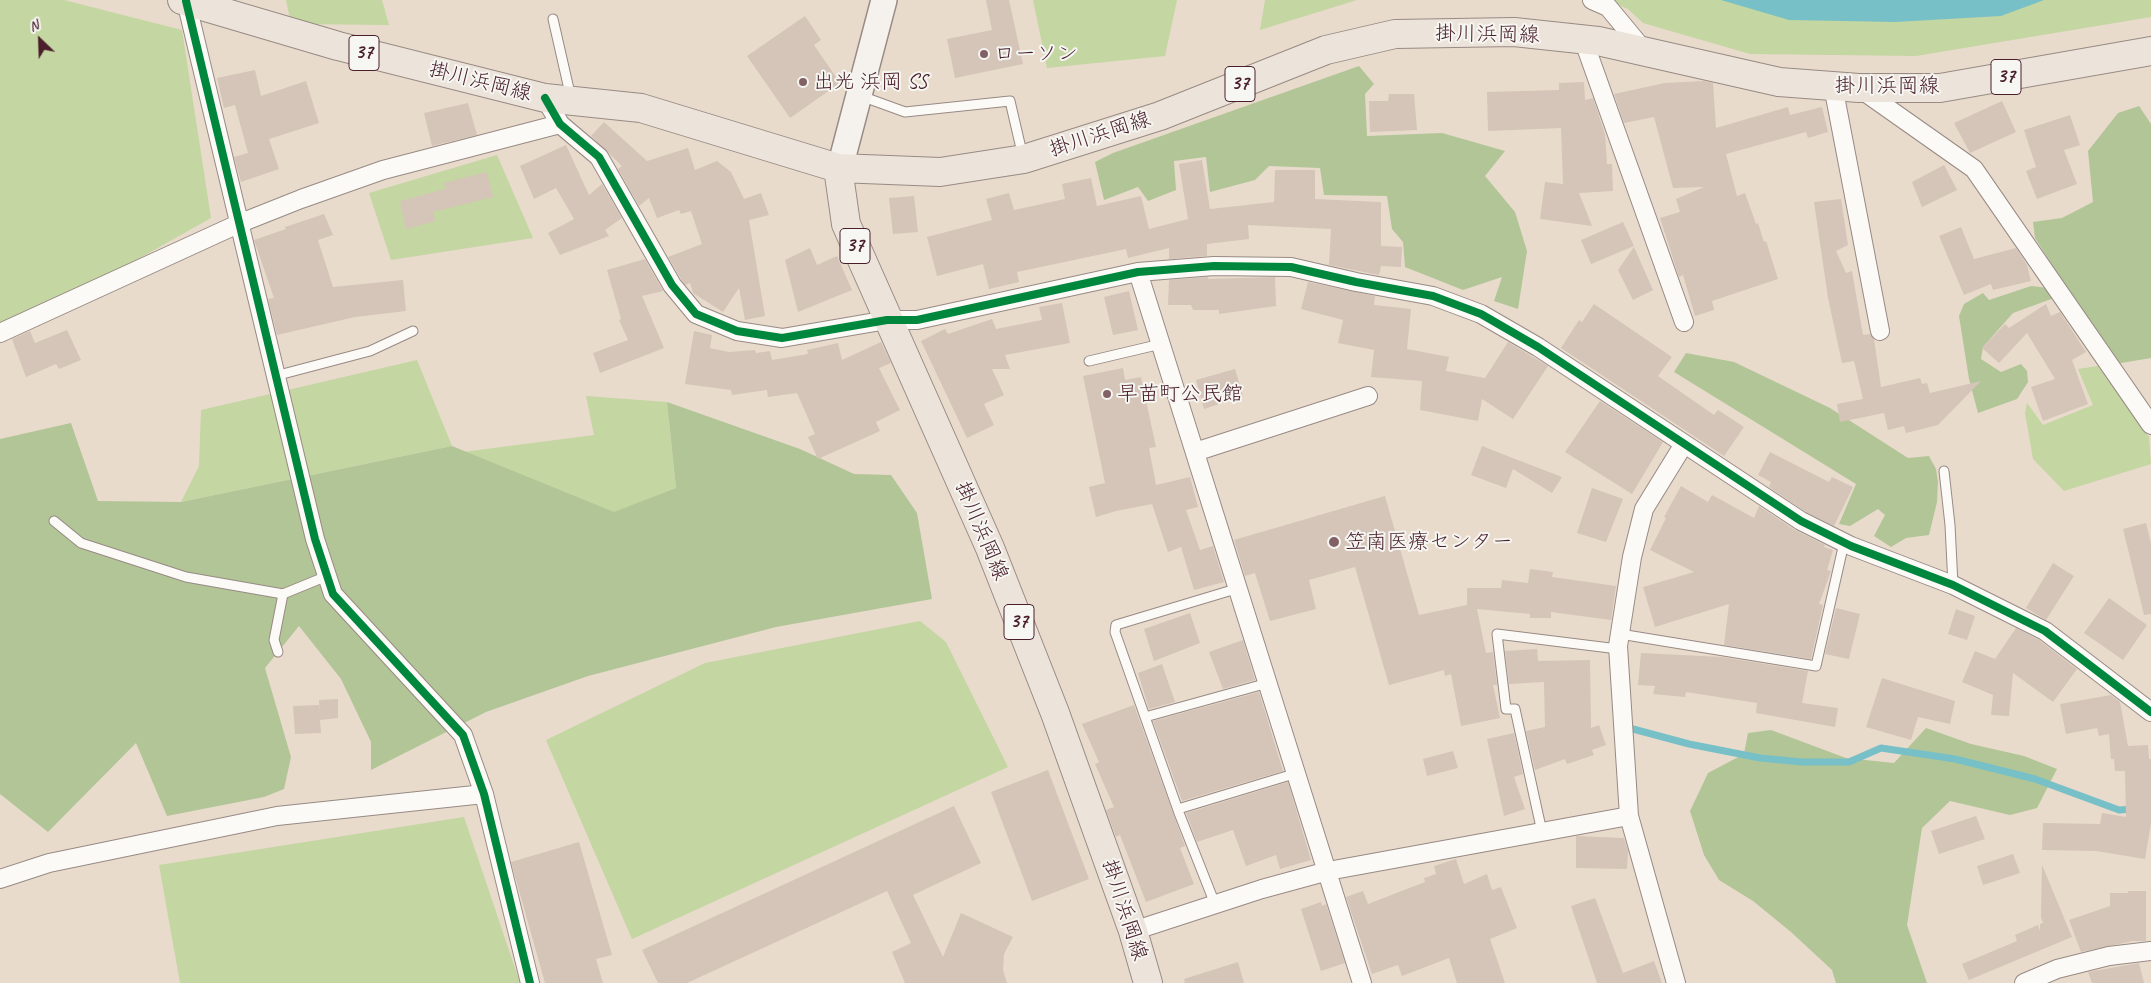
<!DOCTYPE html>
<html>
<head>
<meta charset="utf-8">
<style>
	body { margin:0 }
	#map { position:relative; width:2151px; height:983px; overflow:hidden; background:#e8dbcc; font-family:Caveat,sans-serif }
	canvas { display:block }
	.north { position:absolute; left:15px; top:15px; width:50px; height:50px; -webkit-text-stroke:4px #f6f6f2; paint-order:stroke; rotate:336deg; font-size:14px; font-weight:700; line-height:20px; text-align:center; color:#4a1f2b }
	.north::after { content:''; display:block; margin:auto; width:18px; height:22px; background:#4a1f2b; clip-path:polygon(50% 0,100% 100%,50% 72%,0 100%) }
</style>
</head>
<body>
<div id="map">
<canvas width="2151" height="983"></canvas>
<div class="north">N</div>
</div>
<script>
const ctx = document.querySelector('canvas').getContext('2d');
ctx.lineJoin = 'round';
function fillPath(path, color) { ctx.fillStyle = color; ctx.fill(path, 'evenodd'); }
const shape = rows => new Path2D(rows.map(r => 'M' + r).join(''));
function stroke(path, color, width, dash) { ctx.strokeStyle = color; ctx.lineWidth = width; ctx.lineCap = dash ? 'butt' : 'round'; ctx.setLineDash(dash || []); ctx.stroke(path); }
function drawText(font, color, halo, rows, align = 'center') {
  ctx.font = font + ' Caveat,"Klee One",sans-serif'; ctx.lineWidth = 4; ctx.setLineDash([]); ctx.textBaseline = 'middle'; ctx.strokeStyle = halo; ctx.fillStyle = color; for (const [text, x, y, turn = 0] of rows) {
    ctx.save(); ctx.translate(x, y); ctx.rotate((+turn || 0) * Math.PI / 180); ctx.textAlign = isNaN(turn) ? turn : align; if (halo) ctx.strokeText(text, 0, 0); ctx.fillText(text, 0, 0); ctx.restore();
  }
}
const green = shape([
	[0,0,64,0,182,30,211,218,37,316,0,324],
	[286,0,382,0,389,25,291,24],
	[1033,0,1177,0,1165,56,1047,68],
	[1265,0,1357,0,1260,30],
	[1607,0,2151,0,2151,17,1916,56,1750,54,1643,23,1628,9],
	[497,155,533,238,391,260,369,193],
	[417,360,452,446,181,502,199,466,201,410],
	[2098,366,2149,437,2151,464,2064,491,2033,459,2025,413,2027,403,2043,425,2093,405,2078,369],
	[586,396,667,402,676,488,614,513,463,452,594,435],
	[920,621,946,642,1008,767,632,939,546,740,705,663],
	[464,817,520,983,180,983,159,865]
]);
const forest = shape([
	[1359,66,1374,84,1365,94,1367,136,1442,133,1505,151,1485,176,1515,212,1527,251,1518,309,1494,301,1502,277,1463,290,1405,267,1403,242,1392,229,1387,196,1324,195,1320,168,1269,166,1255,180,1210,192,1206,157,1174,161,1176,190,1148,201,1138,187,1104,200,1095,162,1113,153],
	[2139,106,2151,124,2151,358,2115,364,2035,238,2033,222,2062,218,2093,202,2088,151,2118,113],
	[2031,286,2049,288,2054,298,2013,313,1983,347,1981,359,2001,372,2021,364,2027,371,2028,382,2017,399,1978,413,1969,379,1959,316,1964,304,1983,293,1989,300],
	[1686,353,1734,362,1830,408,1908,458,1929,456,1936,469,1938,482,1937,502,1929,535,1906,538,1891,547,1874,536,1885,515,1878,509,1850,526,1839,524,1856,484,1674,372],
	[667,402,800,449,854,474,891,475,917,513,932,599,776,627,588,676,486,712,371,770,371,742,341,679,299,626,265,668,291,757,284,789,264,797,167,816,136,743,48,832,0,794,0,439,71,423,98,501,181,502,452,446,614,512,676,488],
	[1926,728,1971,744,2024,756,2057,769,2037,808,2010,815,1950,801,1922,828,1907,925,1927,983,1836,983,1832,970,1791,932,1753,901,1719,880,1704,855,1690,811,1708,773,1744,754,1748,733,1771,730,1846,758,1894,763]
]);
const water = shape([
	[1721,0,2044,0,2001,16,1895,22,1789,20]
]);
const stream = shape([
	[1633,729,1689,744,1760,758,1802,762,1849,762,1881,748,1955,759,2035,779,2119,810,2151,808]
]);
const building = shape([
	[986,0,1009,0,1023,64,955,78,947,39,992,30],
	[805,16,821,40,814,45,840,83,790,118,747,56],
	[255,70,261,96,306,81,319,123,269,139,279,169,241,182,234,157,248,153,235,105,224,108,217,78],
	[1704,81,1713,83,1716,128,1788,107,1790,115,1822,107,1828,132,1808,138,1806,132,1726,154,1737,196,1745,193,1756,224,1758,223,1764,242,1766,241,1778,279,1712,301,1714,310,1695,316,1683,275,1679,277,1660,218,1680,212,1676,199,1704,187,1673,188,1654,117,1624,123,1614,94,1665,83],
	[1584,82,1585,100,1593,98,1605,134,1607,164,1612,164,1613,191,1579,193,1592,226,1540,219,1545,182,1563,184,1561,128,1488,131,1487,92,1559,90,1559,83],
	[1389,94,1414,94,1417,130,1370,132,1369,101,1388,101],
	[2002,101,2016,132,1970,153,1954,123],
	[468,103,477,135,432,146,424,113],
	[2070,115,2080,145,2064,150,2077,184,2037,199,2026,171,2036,167,2024,130],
	[604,122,647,161,688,148,695,170,717,161,731,172,744,199,761,193,769,215,749,220,765,316,745,320,739,288,723,312,693,293,690,283,685,285,681,279,668,257,702,244,691,211,681,214,679,210,657,218,649,198,639,206,618,169,622,166,591,136],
	[566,145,589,195,602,184,622,218,605,230,609,236,560,255,548,233,574,219,556,188,534,199,520,166],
	[1202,160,1210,209,1274,202,1275,170,1315,170,1315,199,1381,202,1381,246,1402,247,1401,267,1381,266,1379,275,1329,265,1331,229,1248,225,1249,239,1207,244,1207,256,1169,259,1169,248,1128,258,1126,249,1017,272,1019,282,989,289,983,264,937,276,927,237,992,220,986,199,1009,193,1014,210,1065,199,1062,184,1091,178,1097,206,1141,196,1149,229,1188,219,1179,164],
	[1944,165,1957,190,1922,207,1912,182],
	[487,172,493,197,433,212,435,221,406,229,400,201,445,189,444,183],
	[914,196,918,232,893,234,889,198],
	[1841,199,1848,245,1836,251,1846,273,1852,271,1863,335,1870,334,1874,339,1881,387,1920,378,1922,384,1927,383,1930,393,1981,381,1938,425,1906,433,1904,426,1888,430,1884,413,1840,422,1837,404,1863,399,1854,361,1842,363,1828,298,1814,202],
	[324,214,333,235,318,240,333,287,403,280,406,311,355,317,277,335,268,299,274,298,254,240,286,229,285,227],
	[1623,222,1634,246,1591,264,1581,240],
	[1961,227,1974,259,2016,248,2027,265,2031,281,1993,290,1991,284,1964,295,1939,236],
	[1634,247,1653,290,1633,300,1618,270],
	[810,248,817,265,837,256,852,290,798,312,785,260],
	[645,259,663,291,642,296,664,348,600,373,593,353,628,340,619,320,621,319,607,270],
	[1208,277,1208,279,1275,277,1276,306,1219,314,1219,310,1193,310,1191,305,1168,305,1169,280],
	[1308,282,1375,296,1374,305,1411,309,1407,349,1449,357,1446,371,1485,378,1508,342,1548,366,1513,419,1482,399,1478,421,1420,410,1422,381,1371,377,1374,350,1338,343,1343,320,1301,309],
	[1129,291,1138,330,1113,335,1104,297],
	[1062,303,1070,343,1005,355,1010,369,992,369,1004,395,984,404,994,425,967,438,921,341,945,329,948,334,992,319,996,329,1042,320,1039,307],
	[1594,304,1672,357,1658,376,1714,415,1718,410,1744,427,1724,456,1561,348,1579,320,1582,322],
	[2046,304,2051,316,2060,312,2086,352,2072,360,2088,404,2043,421,2031,387,2055,379,2027,333,1999,363,1982,348,2005,324,2009,328],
	[67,330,81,360,59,369,56,364,26,377,12,339,30,331,35,343],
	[694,331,712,335,710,348,729,352,755,350,756,353,770,351,772,360,808,354,807,350,838,343,842,360,881,342,891,363,879,368,900,410,876,422,880,431,818,459,808,437,815,434,797,393,768,397,767,390,732,395,731,390,685,384],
	[1123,368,1125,380,1141,377,1156,447,1149,448,1156,485,1190,477,1198,507,1186,510,1200,550,1213,546,1224,582,1194,590,1181,547,1168,552,1152,504,1116,511,1096,517,1089,487,1105,483,1083,376],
	[1235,369,1243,396,1204,409,1196,380],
	[1600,401,1663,442,1632,494,1565,452],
	[1482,446,1510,457,1562,477,1552,493,1513,469,1506,488,1471,475],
	[1770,452,1829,482,1832,477,1853,487,1834,526,1806,512,1769,487,1771,482,1758,475],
	[1681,486,1708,502,1712,495,1754,518,1759,506,1795,530,1825,545,1824,547,1833,550,1827,570,1831,571,1819,604,1823,605,1811,659,1724,645,1729,604,1655,627,1643,587,1694,572,1650,550,1666,518,1664,517],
	[1592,488,1623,499,1606,542,1577,533],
	[1385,496,1419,615,1467,605,1467,588,1501,588,1502,580,1528,583,1530,569,1553,572,1552,577,1616,586,1611,620,1551,612,1551,618,1530,618,1530,614,1477,609,1486,653,1493,652,1497,685,1493,685,1500,718,1461,726,1451,674,1445,676,1444,670,1389,685,1355,567,1309,580,1316,609,1270,621,1255,573,1245,576,1234,540],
	[2146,523,2151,543,2151,614,2144,615,2123,529],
	[2053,563,2074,576,2046,620,2026,608],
	[2109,598,2147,625,2123,660,2084,633],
	[1836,608,1860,614,1849,659,1825,654],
	[1956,609,1975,616,1967,640,1948,634],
	[1190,613,1200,643,1154,661,1144,629],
	[2016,628,2039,640,2077,669,2053,702,2013,673,2009,716,1991,715,1993,695,1962,682,1975,651,1995,659],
	[1243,640,1255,680,1223,689,1209,652],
	[1537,649,1538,661,1590,660,1591,728,1599,725,1606,745,1592,750,1594,755,1567,764,1565,759,1535,770,1526,731,1545,727,1544,682,1509,684,1505,651],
	[1641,653,1722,657,1808,671,1802,703,1838,708,1835,727,1756,713,1757,703,1686,692,1685,697,1653,694,1655,686,1638,685],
	[1162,664,1175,702,1149,709,1138,673],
	[1882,678,1955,701,1950,724,1918,717,1911,740,1866,727],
	[1259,692,1283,771,1182,801,1153,721],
	[2111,695,2120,702,2128,746,2148,745,2149,759,2151,759,2151,823,2145,859,2096,851,2042,850,2043,823,2100,824,2102,813,2126,817,2125,771,2115,771,2114,759,2111,759,2109,734,2099,736,2097,728,2066,734,2060,704],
	[338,699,338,718,320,720,321,733,295,734,293,706,319,705,320,716,319,700],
	[1134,705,1185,846,1180,848,1194,884,1146,902,1120,835,1116,837,1106,810,1114,807,1095,764,1099,762,1082,724],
	[1514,733,1523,774,1514,777,1525,809,1504,816,1487,739],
	[1453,751,1458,768,1427,776,1423,759],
	[1048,770,1089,879,1032,901,991,792],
	[1288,782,1311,860,1280,869,1276,855,1246,866,1233,830,1197,842,1186,813],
	[954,806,981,863,913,895,943,957,961,913,1013,937,1004,954,1003,970,1007,983,905,983,892,952,911,943,887,891,687,983,658,983,642,950],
	[1976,816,1985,839,1939,854,1931,831],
	[1576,836,1624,838,1628,851,1627,869,1576,868],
	[579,842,612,955,596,959,603,983,545,983,511,862],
	[2013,854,2020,873,1983,885,1977,866],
	[1456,859,1464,884,1487,874,1492,890,1501,887,1517,928,1490,939,1505,983,1457,983,1449,958,1402,976,1398,965,1372,974,1346,897,1363,891,1368,904,1425,882,1424,878,1436,874,1434,866],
	[2042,865,2072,937,1969,980,1962,964,2017,941,2015,935,2038,925,2040,931,2040,924,2043,923,2041,917],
	[2128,891,2146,891,2146,941,2133,941,2081,952,2069,920,2110,906,2110,893,2128,893],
	[1595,898,1623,973,1654,961,1662,983,1597,983,1571,906],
	[1321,902,1322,906,1326,904,1345,963,1321,971,1301,909],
	[1238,962,1244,983,1185,983,1184,979],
	[2139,963,2144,983,2092,983,2088,972]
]);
const lane = shape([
	[553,19,571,98],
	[861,96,905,112,1010,101,1023,157],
	[1089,361,1161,344],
	[275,376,370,351,413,331],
	[1944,471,1950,525,1953,585],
	[54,521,81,543,186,577,283,594,327,576],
	[1620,634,1816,666,1844,543],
	[278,652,274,640,283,594],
	[1145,717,1268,683],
	[1178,809,1297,773],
	[1542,832,1515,709,1506,709,1497,634,1618,649],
	[1215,904,1179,813,1115,632,1116,625,1239,588]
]);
const street = shape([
	[1592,0,1608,7,1646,53],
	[186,1,315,539,333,594,463,735,484,794,530,983],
	[1583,39,1684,322],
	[1833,86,1880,331],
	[1859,88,1974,169,2151,425],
	[545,98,560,124,599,157,672,285,696,314,737,331,782,338,887,320,917,320,1138,272,1214,266,1291,267,1356,282,1433,296,1481,314,1538,347,1801,521,1851,546,1953,585,2045,631,2151,712],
	[1138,272,1362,983],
	[0,333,238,224,301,199,383,170,560,124],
	[1195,452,1368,396],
	[1629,816,1618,646,1632,557,1644,509,1684,444],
	[0,879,49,863,277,816,484,794],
	[1133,931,1262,889,1328,871,1629,816,1676,983],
	[2024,983,2057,969,2109,956,2151,951]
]);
const secondary = shape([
	[838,168,843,156,884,0]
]);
const primary = shape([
	[182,0,338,46,545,98,641,108,838,168,940,172,1024,159,1160,116,1326,50,1395,34,1514,32,1598,41,1779,82,1859,88,1940,88,2151,51],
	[838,168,846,224,990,548,1055,713,1133,931,1148,983]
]);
const cycleway = shape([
	[186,1,315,539,333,594,463,735,484,794,530,983],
	[545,98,560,124,599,157,672,285,696,314,737,331,782,338,887,320,917,320,1138,272,1214,266,1291,267,1356,282,1433,296,1481,314,1538,347,1801,521,1851,546,1953,585,2045,631,2151,712]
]);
const markers = [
	[984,54,5,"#816163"],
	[803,82,5,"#816163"],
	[1107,394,5,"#816163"],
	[1334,542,6,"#816163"]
];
const shields = [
	[364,53,30],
	[2006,77,30],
	[1240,84,30],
	[855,246,30],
	[1019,622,30]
];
const shieldNames = [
	["37",364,53],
	["37",2006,77],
	["37",1240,84],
	["37",855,246],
	["37",1019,622]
];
const streetNames = [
	["掛川浜岡線",1487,35,1],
	["掛川浜岡線",480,82,14],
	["掛川浜岡線",1887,86],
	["掛川浜岡線",1100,135,-18],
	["掛川浜岡線",981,531,67],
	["掛川浜岡線",1124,910,72]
];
const poiNames = [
	["ローソン",994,54],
	["出光 浜岡 SS",813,82],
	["早苗町公民館",1117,394],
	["笠南医療センター",1345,542]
];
fillPath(green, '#c4d6a1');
fillPath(forest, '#b2c597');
fillPath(water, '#78c0c7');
stroke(stream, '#78c0c7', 7);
fillPath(building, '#d5c4b8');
stroke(lane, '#988a84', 11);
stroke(street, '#988a84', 20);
stroke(secondary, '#988a84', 28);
stroke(primary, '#988a84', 30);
stroke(lane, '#fcfaf7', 9);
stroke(street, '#fcfaf7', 18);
stroke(secondary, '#f5f1ec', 25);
stroke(primary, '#ece4da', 28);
stroke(cycleway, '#00873e', 8);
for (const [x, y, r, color] of markers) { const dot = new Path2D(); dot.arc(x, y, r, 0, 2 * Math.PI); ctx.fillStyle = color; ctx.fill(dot); stroke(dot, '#f6f6f2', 2); }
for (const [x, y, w] of shields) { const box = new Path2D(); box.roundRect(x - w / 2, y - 17.5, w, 35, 4); ctx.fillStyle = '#f6f6f2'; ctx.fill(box); stroke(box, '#4a1f2b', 1); }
drawText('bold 20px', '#4a1f2b', null, shieldNames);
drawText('21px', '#4a1f2b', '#f6f6f2', streetNames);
drawText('21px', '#4a1f2b', '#f6f6f2', poiNames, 'left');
</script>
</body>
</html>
